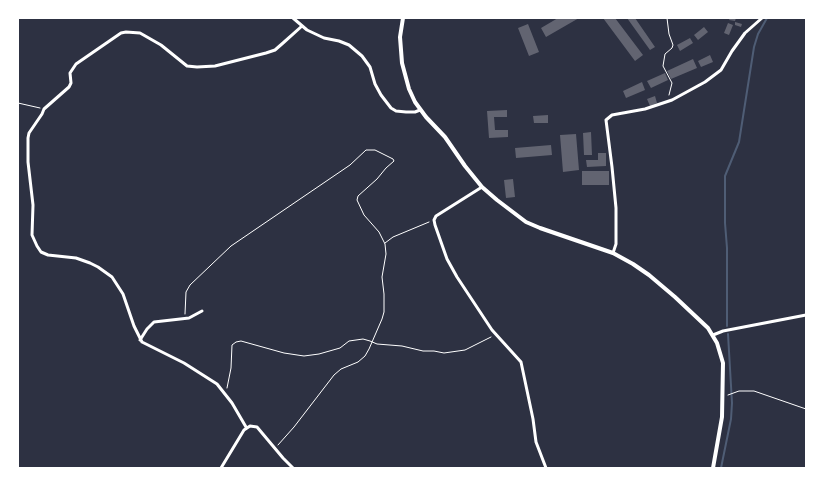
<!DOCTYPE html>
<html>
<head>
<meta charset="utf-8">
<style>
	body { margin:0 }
	#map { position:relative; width:824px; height:486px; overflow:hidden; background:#2d3142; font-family:Quicksand,sans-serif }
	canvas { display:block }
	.frame { position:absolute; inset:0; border:19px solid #fff; pointer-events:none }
</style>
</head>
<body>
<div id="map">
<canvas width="824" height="486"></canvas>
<div class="frame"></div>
</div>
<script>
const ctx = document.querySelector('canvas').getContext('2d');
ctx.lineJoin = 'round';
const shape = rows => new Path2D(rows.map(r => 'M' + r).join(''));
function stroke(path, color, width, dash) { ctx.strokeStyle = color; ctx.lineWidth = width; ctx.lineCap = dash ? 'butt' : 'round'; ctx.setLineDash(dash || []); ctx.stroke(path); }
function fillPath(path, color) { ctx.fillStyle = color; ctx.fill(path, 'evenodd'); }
const stream = shape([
	[727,326,727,248,725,223,725,176,739,142,754,47,758,34,767,18],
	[721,468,731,419,732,403,728,334]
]);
const building = shape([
	[558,18,579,18,546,37,541,28],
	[603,18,615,18,643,55,635,61],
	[627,18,635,18,655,47,650,50],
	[730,18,736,18,735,21,729,20],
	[735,22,742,24,741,27,735,25],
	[728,23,733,25,729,35,724,33],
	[528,24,539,52,529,56,518,28],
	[704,27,708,32,698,40,694,35],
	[690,38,693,43,680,51,677,45],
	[710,55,713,62,701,67,698,61],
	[693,59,697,68,671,79,667,71],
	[665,73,668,80,651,88,647,81],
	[642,82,645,90,626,98,623,91],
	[655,96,657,103,650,106,647,99],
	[507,110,507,117,494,117,495,130,508,130,508,137,489,138,487,111],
	[548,115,548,123,534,123,533,116],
	[591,132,592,155,584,155,583,133],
	[576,134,579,170,563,172,560,135],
	[551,145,552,155,516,158,515,148],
	[598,153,606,153,606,166,587,167,586,160,598,160],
	[582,171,609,171,609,185,582,185],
	[513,179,515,197,506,198,504,180]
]);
const path = shape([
	[667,18,669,34,673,45,672,48,665,54,663,66,672,83,669,95],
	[18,103,40,108],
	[385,243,393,237,429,222],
	[185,314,186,292,190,285,231,246,350,165,366,150,375,150,393,159,394,161,386,168,377,179,358,196,357,200,364,215,379,232,385,244,386,254,382,277,384,294,384,312,382,319,369,349,365,356,358,362,341,369,334,375,294,427,278,445],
	[227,388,231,368,232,345,236,342,241,341,284,353,304,356,319,354,340,348,349,341,363,339,370,341,377,344,402,346,423,351,434,351,444,353,465,350,491,337],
	[728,395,739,391,754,391,806,409]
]);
const minor = shape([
	[293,18,307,30,324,38,339,41,349,45,362,56,370,67,375,84,381,95,391,108,396,111,406,112,415,112,420,110],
	[482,187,436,216,434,220,435,225,447,259,457,277,492,330,521,362,533,419,536,442,546,468],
	[613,253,616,244,616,208,612,167,606,120,612,115,645,109,672,100,705,82,721,70,732,51,745,33,762,18],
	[713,335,723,331,806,315],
	[140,340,147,329,154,322,189,318,202,311],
	[246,427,232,403,217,384,184,363,142,342,134,326,123,294,112,277,98,267,90,263,76,258,48,255,41,252,37,246,32,235,33,205,28,162,28,138,29,133,42,114,44,109,69,87,71,83,70,73,76,64,121,33,126,32,140,33,161,45,187,66,197,67,215,66,266,53,275,50,283,43,302,26],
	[221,468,244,430,250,426,257,427,283,458,293,468]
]);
const tertiary = shape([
	[403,18,400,37,402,63,409,89,415,102,426,117,445,137,465,166,482,187,497,200,526,222,540,228,613,253,633,264,649,275,675,297,708,328,717,343,723,363,722,417,713,468]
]);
stroke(stream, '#4f5d75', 2);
fillPath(building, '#626471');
stroke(path, '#fff', 1);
stroke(minor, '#fff', 3);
stroke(tertiary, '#fff', 4);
</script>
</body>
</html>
